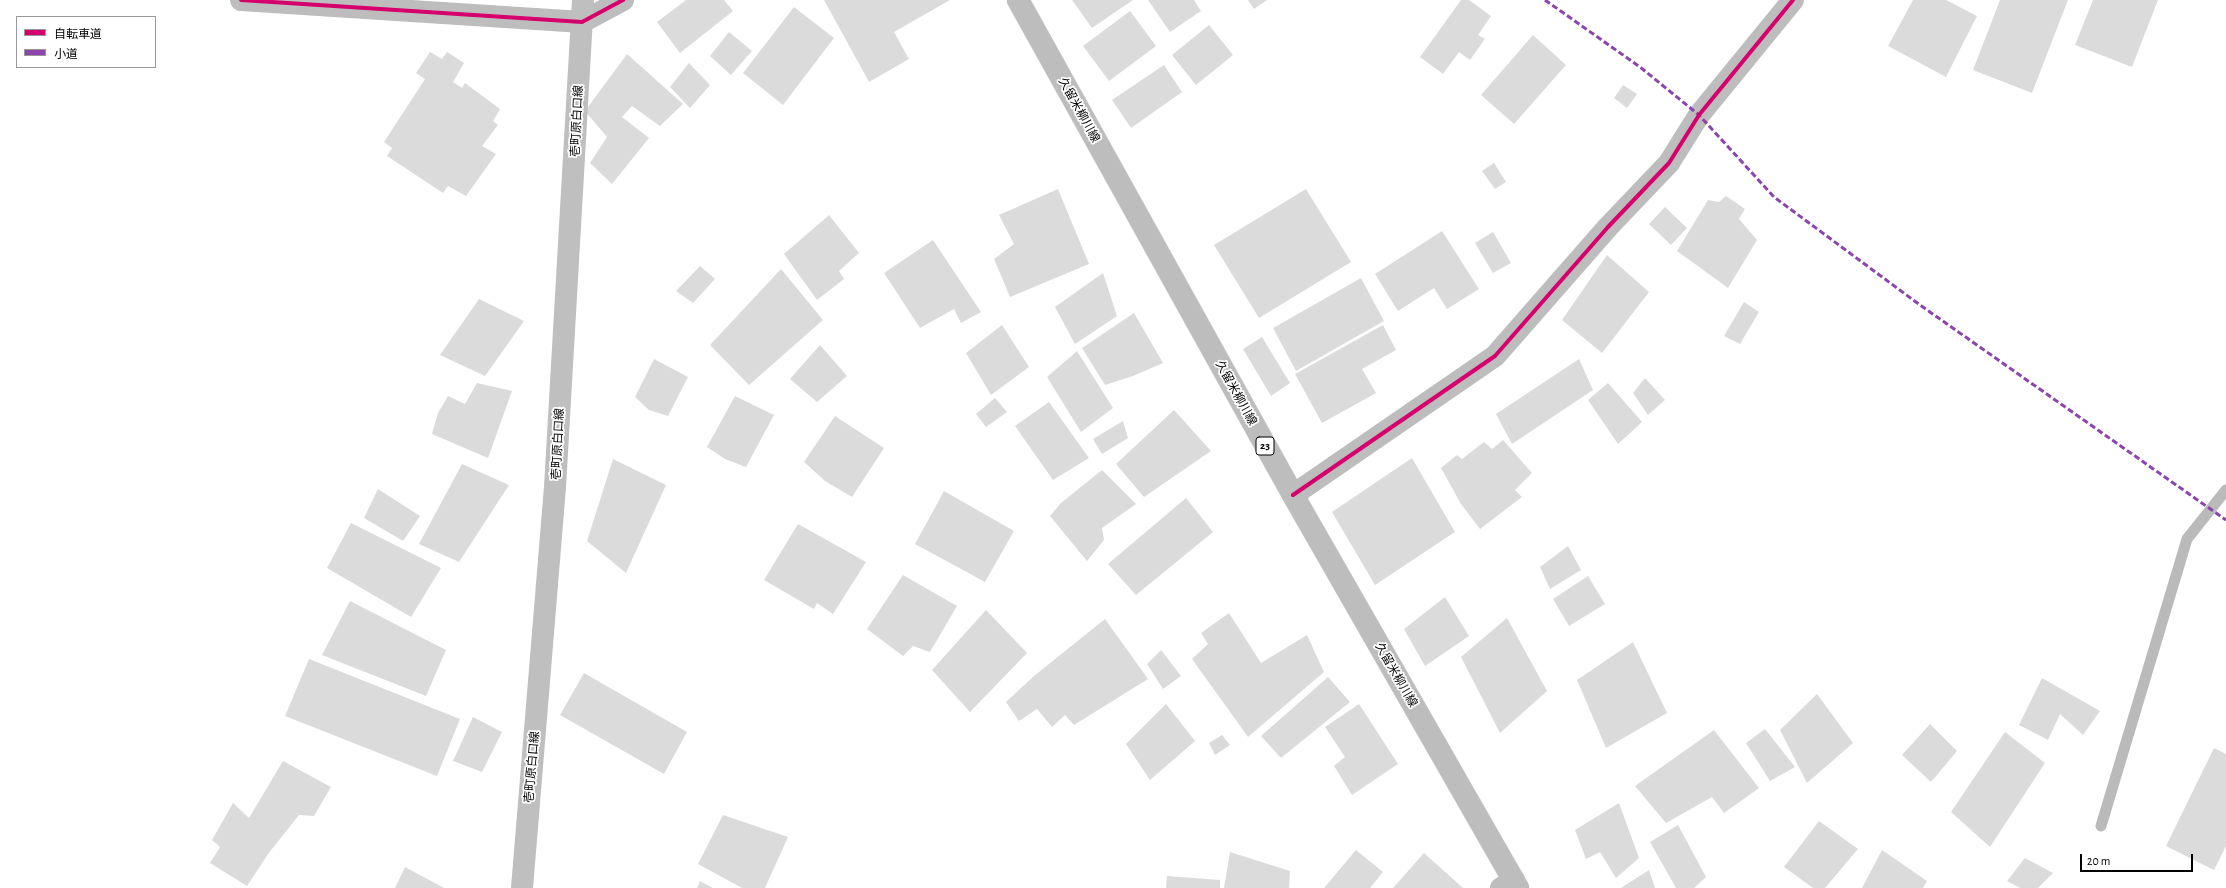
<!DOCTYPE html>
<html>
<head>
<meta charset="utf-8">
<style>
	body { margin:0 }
	#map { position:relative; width:2226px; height:888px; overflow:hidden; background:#fff; font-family:"Alegreya Sans","Noto Sans JP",sans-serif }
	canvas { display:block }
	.legend { position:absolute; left:16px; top:16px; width:140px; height:52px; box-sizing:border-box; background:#fff; border:1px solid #999; margin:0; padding:5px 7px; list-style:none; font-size:12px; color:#000 }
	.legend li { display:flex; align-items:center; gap:8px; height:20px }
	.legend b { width:20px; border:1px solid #999 }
	.scale { position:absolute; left:2080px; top:854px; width:113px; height:18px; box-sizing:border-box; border:2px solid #000; border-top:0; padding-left:5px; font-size:12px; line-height:14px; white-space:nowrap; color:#000; -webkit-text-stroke:3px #fff; paint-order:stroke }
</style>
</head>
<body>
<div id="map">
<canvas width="2226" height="888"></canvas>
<ul class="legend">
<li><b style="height:5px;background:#d6006c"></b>自転車道</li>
<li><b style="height:5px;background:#8e44ad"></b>小道</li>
</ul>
<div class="scale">20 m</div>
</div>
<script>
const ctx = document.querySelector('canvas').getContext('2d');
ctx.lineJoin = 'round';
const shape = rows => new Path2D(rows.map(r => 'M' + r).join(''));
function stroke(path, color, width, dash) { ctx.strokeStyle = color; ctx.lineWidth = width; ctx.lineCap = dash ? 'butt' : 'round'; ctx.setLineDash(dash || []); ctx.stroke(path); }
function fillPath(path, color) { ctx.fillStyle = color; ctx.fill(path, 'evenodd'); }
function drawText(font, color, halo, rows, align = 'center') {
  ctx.font = font + ' "Alegreya Sans","Noto Sans JP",sans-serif'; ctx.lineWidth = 3.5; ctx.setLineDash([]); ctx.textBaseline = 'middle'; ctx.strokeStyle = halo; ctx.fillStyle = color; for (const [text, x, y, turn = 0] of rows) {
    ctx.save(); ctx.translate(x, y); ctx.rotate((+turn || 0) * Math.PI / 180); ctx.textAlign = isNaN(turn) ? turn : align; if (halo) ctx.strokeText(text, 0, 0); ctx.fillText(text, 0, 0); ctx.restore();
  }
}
const stream = shape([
	[2101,826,2187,539,2226,490]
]);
const building = shape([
	[686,0,724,0,733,11,680,53,657,22],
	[824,0,950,0,894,32,909,59,869,82],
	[1072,0,1133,0,1092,28],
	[1148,0,1194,0,1201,11,1170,32],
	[1248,0,1267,0,1254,9],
	[1461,0,1469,0,1491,16,1478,35,1485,39,1470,60,1459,52,1443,74,1420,57],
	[1913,0,1946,0,1977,16,1946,77,1888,46],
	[2000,0,2068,0,2032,93,1973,70],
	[2093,0,2158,0,2132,67,2075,45],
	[794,7,834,38,783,105,743,73],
	[1130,11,1156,46,1109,81,1083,46],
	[1209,25,1233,55,1196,85,1172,55],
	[729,32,752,51,731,75,710,56],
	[1533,35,1566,65,1514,124,1481,95],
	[430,52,442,59,447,52,464,63,453,82,462,88,465,83,500,109,493,121,498,125,482,146,496,154,466,196,448,186,443,193,387,156,392,148,384,142,425,79,416,73],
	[627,54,683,104,660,126,632,106,622,117,649,138,612,184,590,163,607,137,585,111],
	[689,63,710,85,690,108,670,87],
	[1164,65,1182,92,1131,128,1112,100],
	[1623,85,1637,94,1627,108,1614,98],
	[1494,163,1506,182,1495,189,1482,171],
	[1058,189,1089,264,1010,297,994,259,1014,244,999,215],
	[1306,189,1351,262,1259,318,1214,245],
	[1726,196,1745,209,1739,219,1757,240,1728,288,1677,251,1708,200,1719,202],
	[1665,207,1687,228,1671,245,1649,224],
	[829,215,859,253,839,271,844,279,817,300,784,254],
	[1442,231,1479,289,1447,309,1434,288,1398,311,1375,274],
	[1493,232,1511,263,1493,273,1475,243],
	[933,240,981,312,961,323,954,309,920,328,884,273],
	[1607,255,1649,292,1602,353,1562,320],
	[700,266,715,279,693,303,676,291],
	[781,269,823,320,749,385,710,345],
	[1103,273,1117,316,1075,344,1055,307],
	[1361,278,1384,321,1296,371,1273,328],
	[479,299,524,321,485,376,440,355],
	[1744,302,1759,312,1740,344,1724,336],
	[1134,313,1163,363,1133,376,1105,385,1082,348],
	[1002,325,1029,367,991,395,966,353],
	[1383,325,1396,350,1362,369,1376,393,1322,423,1295,374],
	[1262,337,1290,383,1271,396,1243,349],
	[820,345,847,376,817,402,790,379],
	[1077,351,1113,408,1081,432,1047,377],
	[654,359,688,377,668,416,649,410,635,397],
	[1579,359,1593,390,1512,444,1496,414],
	[1645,378,1665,400,1648,415,1633,393],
	[477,383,512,391,488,458,432,434,438,413,448,396,465,404],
	[1608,383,1642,422,1618,444,1588,400],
	[735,396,774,415,746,467,725,459,707,447],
	[995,398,1007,412,986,427,976,414],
	[1049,402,1089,458,1053,480,1015,426],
	[1174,410,1211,451,1144,497,1116,464],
	[835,416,884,448,852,497,825,481,804,462],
	[1123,421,1128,438,1102,454,1093,439],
	[1503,440,1532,473,1515,490,1522,497,1480,529,1461,504,1441,468,1457,455,1462,459,1484,442,1492,449],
	[1412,458,1455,532,1375,585,1332,512],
	[613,459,666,485,626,573,587,541],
	[462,464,509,485,459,562,419,544],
	[1102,470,1136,504,1102,528,1104,540,1087,561,1050,516,1061,503],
	[378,489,420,516,403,541,364,518],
	[944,491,1014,531,985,582,915,544],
	[1186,498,1213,532,1136,595,1108,564],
	[351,523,441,568,411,617,327,568],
	[798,524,866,562,833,614,817,603,814,609,764,580],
	[1568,546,1581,570,1550,589,1540,567],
	[903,575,957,606,930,652,913,646,903,656,867,629],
	[1588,576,1605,604,1569,626,1553,599],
	[1445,597,1469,636,1425,666,1404,629],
	[350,601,446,650,426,696,322,655],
	[986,610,1027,653,970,712,932,670],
	[1229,613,1261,663,1307,635,1324,672,1248,737,1192,659,1208,644,1201,633],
	[1507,618,1547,691,1500,733,1461,657],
	[1105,619,1148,679,1074,725,1065,715,1052,727,1037,709,1019,721,1006,702,1034,676],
	[1633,642,1667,713,1606,748,1577,680],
	[1161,650,1181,676,1163,689,1147,664],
	[309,659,460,719,437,776,285,716],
	[584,673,687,732,664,774,560,715],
	[1328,677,1350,702,1281,758,1261,736],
	[2042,678,2100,711,2083,735,2060,714,2048,740,2019,725],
	[1817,694,1853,743,1807,783,1780,730],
	[1166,704,1195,741,1150,780,1126,744],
	[1359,704,1398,764,1352,795,1334,766,1345,757,1325,727],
	[473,717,502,732,482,772,453,761],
	[1930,724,1957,751,1931,782,1902,755],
	[1765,729,1795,767,1770,781,1746,743],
	[1714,730,1759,788,1724,813,1712,797,1666,823,1635,786],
	[2005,732,2045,763,1990,847,1951,812],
	[1222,735,1230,745,1215,755,1209,743],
	[2214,748,2226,754,2226,846,2214,870,2166,846],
	[283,761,331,787,314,816,299,815,268,854,247,886,210,863,220,847,212,840,233,803,249,818],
	[1619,803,1639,858,1616,878,1600,852,1586,859,1575,830],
	[723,815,788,837,765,888,742,888,698,864],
	[1819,821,1858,849,1825,888,1813,888,1784,867],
	[1678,825,1706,877,1694,888,1676,888,1650,842],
	[1356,850,1383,872,1370,888,1324,888],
	[1882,850,1927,881,1923,888,1862,888],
	[1230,852,1290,871,1289,888,1224,888],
	[1424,853,1463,888,1393,888],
	[2025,858,2053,873,2038,888,2020,888,2007,881],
	[405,867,444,888,395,888],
	[1649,870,1655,888,1621,888],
	[1167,876,1220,880,1220,888,1166,888],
	[700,881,713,888,697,888]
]);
const minor = shape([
	[241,0,582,22,623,0],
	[1293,495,1495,356,1608,227,1669,163,1699,115,1793,0],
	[1501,888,1514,880]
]);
const secondary = shape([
	[522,888,555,487,583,0]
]);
const primary = shape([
	[1018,0,1293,495,1518,888]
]);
const quiet = shape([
	[1545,0,1640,67,1699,115,1774,197,1920,305,2226,520]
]);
const cycleway = shape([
	[241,0,582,22,623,0],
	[1293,495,1495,356,1608,227,1669,163,1699,115,1793,0]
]);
const shields = [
	[1265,446,18]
];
const shieldNames = [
	["23",1265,446]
];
const streetNames = [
	["久留米柳川線",1079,110,61],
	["壱町原白口線",577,121,-87],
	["久留米柳川線",1236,393,61],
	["壱町原白口線",558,444,-87],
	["久留米柳川線",1396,675,60],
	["壱町原白口線",532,767,-85]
];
stroke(stream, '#bababa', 11);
fillPath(building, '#dbdbdb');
stroke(primary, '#dbdbdb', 23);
stroke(minor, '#bdbdbd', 22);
stroke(secondary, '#bfbfbf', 22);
stroke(primary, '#bdbdbd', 22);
stroke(quiet, '#8e44ad', 3, [6, 3]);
stroke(cycleway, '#d6006c', 4);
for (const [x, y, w] of shields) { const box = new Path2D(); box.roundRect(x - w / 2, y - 9, w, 18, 3); ctx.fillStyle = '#fff'; ctx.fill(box); stroke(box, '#000', 1); }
drawText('bold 11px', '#000', null, shieldNames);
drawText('12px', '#000', '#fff', streetNames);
</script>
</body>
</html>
